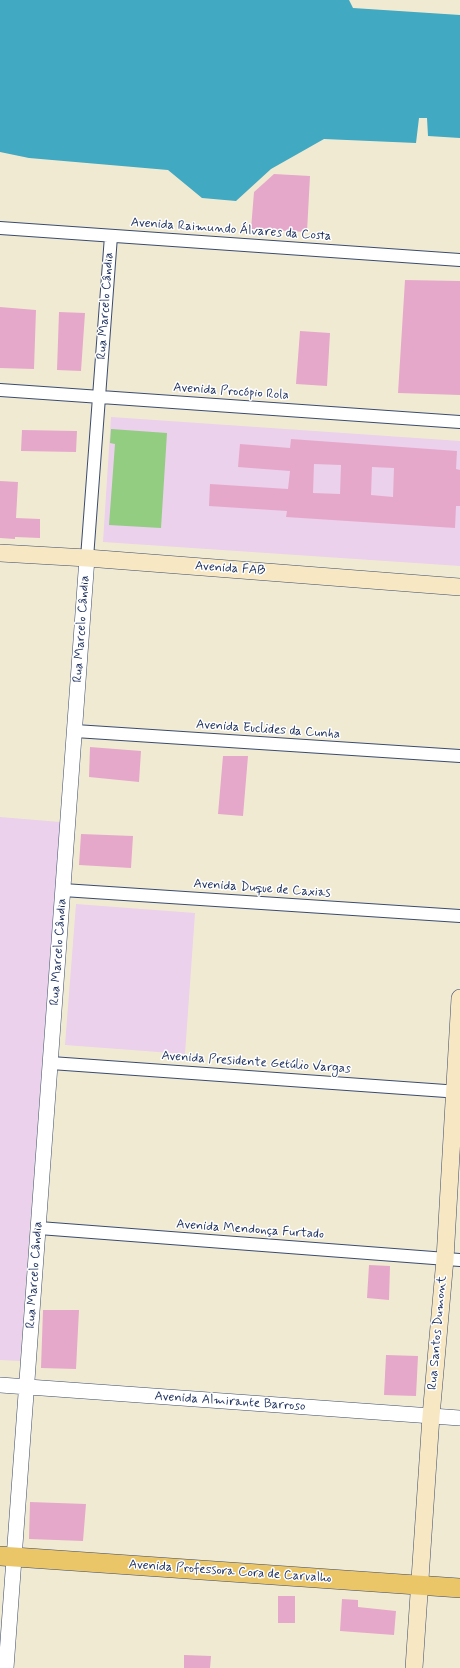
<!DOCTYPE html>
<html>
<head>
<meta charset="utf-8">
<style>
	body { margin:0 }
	canvas { display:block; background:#f0ead2 }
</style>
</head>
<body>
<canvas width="460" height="1668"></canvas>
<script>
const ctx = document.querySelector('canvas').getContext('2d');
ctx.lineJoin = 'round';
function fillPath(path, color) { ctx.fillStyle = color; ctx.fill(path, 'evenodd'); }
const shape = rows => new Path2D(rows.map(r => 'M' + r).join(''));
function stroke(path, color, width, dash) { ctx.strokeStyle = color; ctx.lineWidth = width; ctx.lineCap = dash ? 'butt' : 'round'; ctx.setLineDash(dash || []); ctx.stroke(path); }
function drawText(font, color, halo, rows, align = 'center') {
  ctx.font = font + ' Mynerve,sans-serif'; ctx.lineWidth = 3; ctx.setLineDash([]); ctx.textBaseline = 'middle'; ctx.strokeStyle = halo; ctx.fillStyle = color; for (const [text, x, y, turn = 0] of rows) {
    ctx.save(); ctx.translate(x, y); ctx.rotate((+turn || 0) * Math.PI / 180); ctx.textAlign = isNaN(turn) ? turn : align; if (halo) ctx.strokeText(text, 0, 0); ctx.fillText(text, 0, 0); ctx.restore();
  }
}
const built = shape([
	[111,417,460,441,460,566,103,542],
	[0,817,60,822,20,1361,0,1360],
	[76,904,195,913,185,1054,65,1045]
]);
const green = shape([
	[111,429,167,433,161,528,109,525,115,444,110,443]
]);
const water = shape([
	[0,0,349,0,353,8,460,15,460,138,428,136,427,118,419,118,416,143,324,139,271,169,236,201,202,198,168,170,29,158,0,152]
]);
const building = shape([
	[274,174,310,176,307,232,251,229,254,192],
	[405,280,460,281,460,395,398,393],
	[0,307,36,310,34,369,0,368],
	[59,312,85,313,81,371,57,370],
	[300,331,330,333,327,386,296,384],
	[22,430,77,431,76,452,21,451],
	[291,439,457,451,456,469,460,470,460,506,456,506,455,528,286,517,287,511,209,506,210,484,288,489,290,471,238,467,240,444,290,448],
	[314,464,341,465,340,494,313,493],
	[372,467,394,468,393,497,371,495],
	[0,481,18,482,16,518,40,519,40,538,15,537,15,539,0,538],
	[90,747,141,751,139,782,89,777],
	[223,756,248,756,243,816,218,814],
	[81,834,133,836,131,868,79,865],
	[369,1265,390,1266,389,1300,367,1298],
	[43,1310,79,1310,76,1369,41,1368],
	[386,1355,418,1356,416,1396,384,1395],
	[30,1502,86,1504,83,1541,29,1539],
	[278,1596,295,1596,295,1623,278,1623],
	[342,1599,358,1600,358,1607,396,1611,394,1635,340,1631],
	[184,1655,211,1656,210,1668,184,1668]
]);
const minor = shape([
	[0,228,460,260],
	[0,390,460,422],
	[87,558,111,236],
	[75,731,460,756],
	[63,890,460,916],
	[51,1063,460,1092],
	[39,1228,460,1260]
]);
const tertiary = shape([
	[0,1385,460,1418],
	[6,1668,87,558]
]);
const secondary = shape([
	[0,553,87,558,460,587],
	[414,1668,431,1416,445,1259,460,998]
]);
const primary = shape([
	[0,1556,460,1588]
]);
const streetNames = [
	["Avenida Raimundo Álvares da Costa",231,230,4],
	["Rua Marcelo Cândia",106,306,-86],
	["Avenida Procópio Rola",231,392,4],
	["Avenida FAB",230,569,4],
	["Rua Marcelo Cândia",82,629,-86],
	["Avenida Euclides da Cunha",268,730,4],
	["Avenida Duque de Caxias",262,889,4],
	["Rua Marcelo Cândia",59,952,-86],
	["Avenida Presidente Getúlio Vargas",256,1063,4],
	["Avenida Mendonça Furtado",250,1230,4],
	["Rua Marcelo Cândia",35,1275,-86],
	["Rua Santos Dumont",438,1333,-85],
	["Avenida Almirante Barroso",230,1402,4],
	["Avenida Professora Cora de Carvalho",230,1572,4]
];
fillPath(built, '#ebd1ec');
fillPath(green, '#92cd82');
fillPath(water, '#41a9c1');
fillPath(building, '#e6a8ca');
stroke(minor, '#3b4b6f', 14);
stroke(tertiary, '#3b4b6f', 16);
stroke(secondary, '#3b4b6f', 18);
stroke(primary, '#3b4b6f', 20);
stroke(minor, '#fff', 12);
stroke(tertiary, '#fff', 15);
stroke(secondary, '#f7e8c3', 17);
stroke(primary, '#ebc669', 19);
drawText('13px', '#1b2f5e', '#fff', streetNames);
</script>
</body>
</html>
